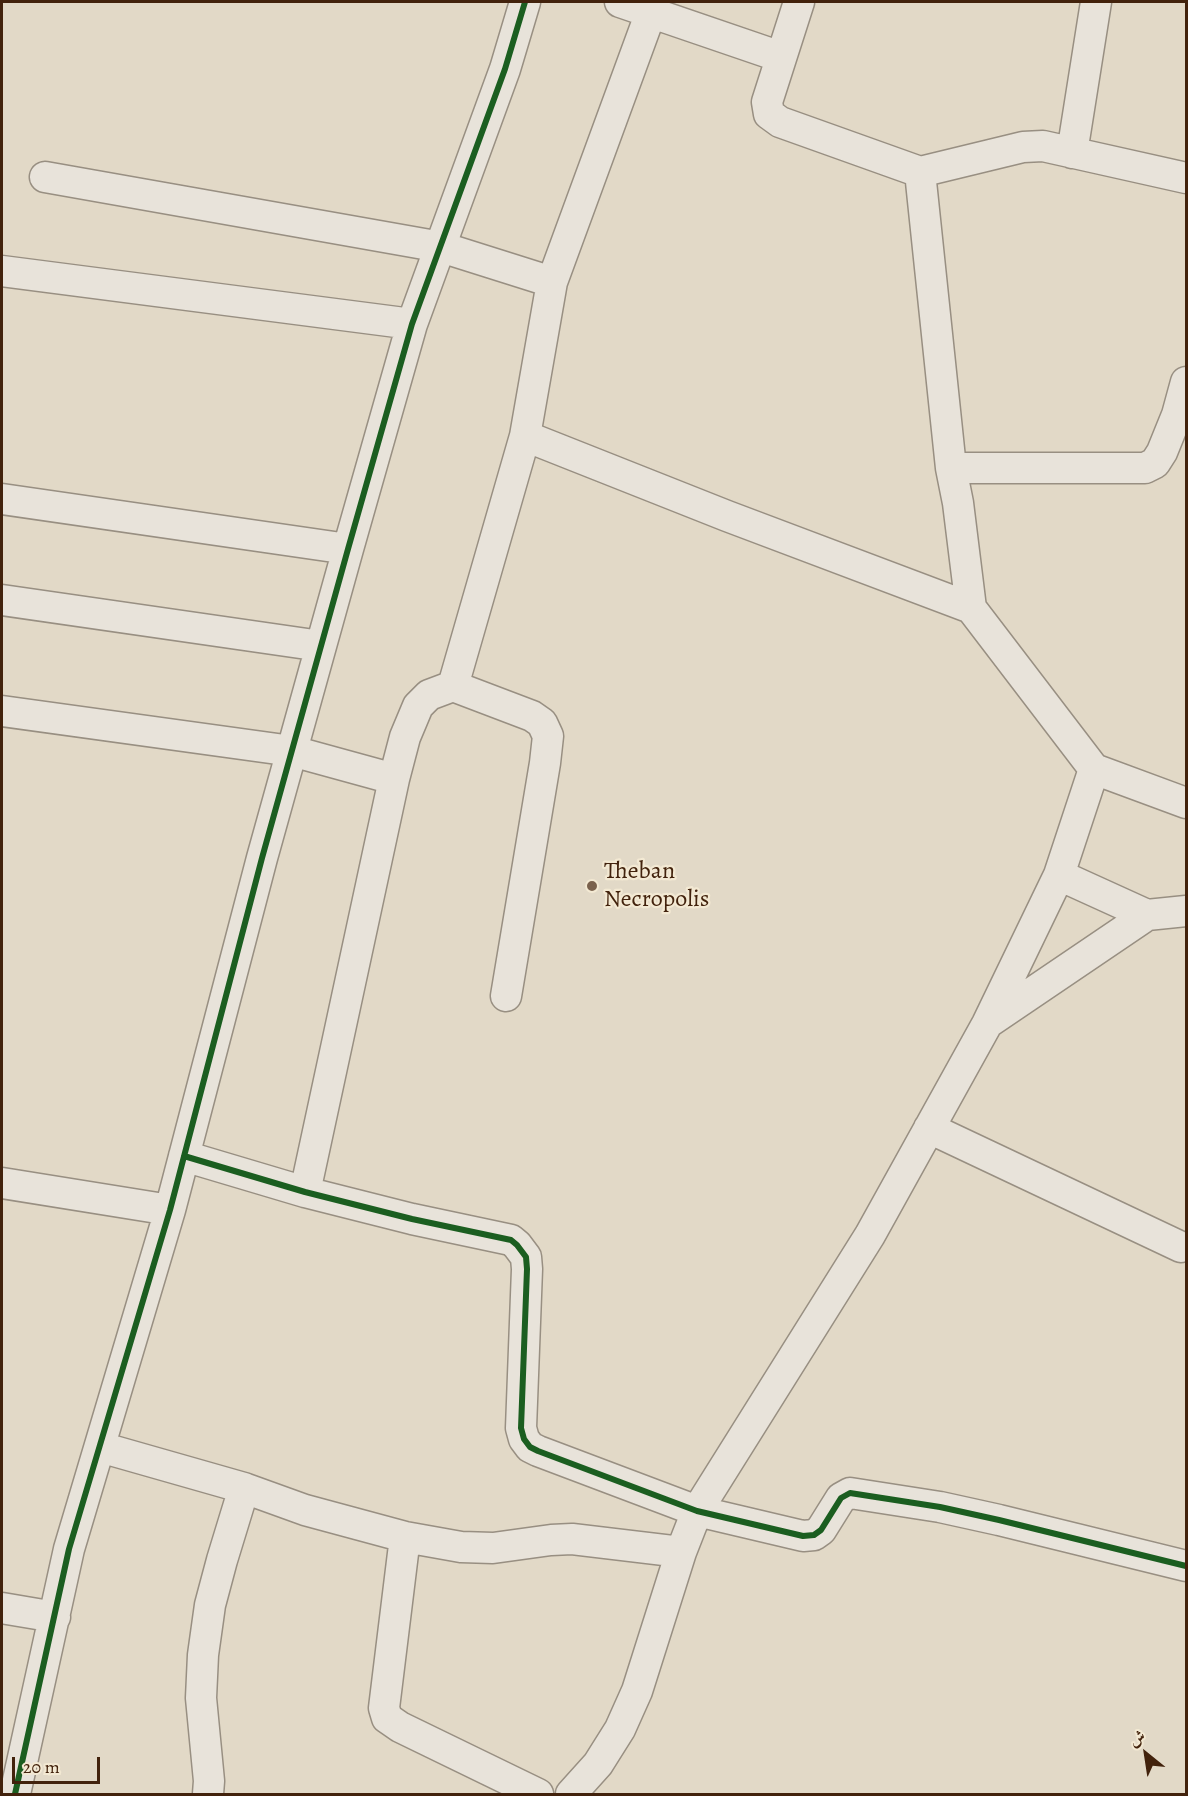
<!DOCTYPE html>
<html>
<head>
<meta charset="utf-8">
<style>
	body { margin:0 }
	#map { position:relative; width:1188px; height:1796px; overflow:hidden; background:#e2d9c7; font-family:Alegreya,Amiri,serif }
	canvas { display:block }
	.frame { position:absolute; inset:0; border:3px solid #42220c; pointer-events:none }
	.north { position:absolute; left:1116px; top:1724px; width:60px; height:60px; -webkit-text-stroke:4px #f3e9d3; paint-order:stroke; rotate:330deg; font-size:16px; font-weight:700; line-height:24px; text-align:center; color:#42220c }
	.north::after { content:''; display:block; margin:auto; width:21px; height:27px; background:#42220c; clip-path:polygon(50% 0,100% 100%,50% 72%,0 100%) }
	.scale { position:absolute; left:12px; top:1757px; width:88px; height:27px; box-sizing:border-box; border:3px solid #42220c; border-top:0; padding-left:8px; font-size:18px; line-height:21px; white-space:nowrap; color:#42220c; -webkit-text-stroke:4px #f3e9d3; paint-order:stroke }
</style>
</head>
<body>
<div id="map">
<canvas width="1188" height="1796"></canvas>
<div class="frame"></div>
<div class="north">ش</div>
<div class="scale">20 m</div>
</div>
<script>
const ctx = document.querySelector('canvas').getContext('2d');
ctx.lineJoin = 'round';
const shape = rows => new Path2D(rows.map(r => 'M' + r).join(''));
function stroke(path, color, width, dash) { ctx.strokeStyle = color; ctx.lineWidth = width; ctx.lineCap = dash ? 'butt' : 'round'; ctx.setLineDash(dash || []); ctx.stroke(path); }
function drawText(font, color, halo, rows, align = 'center') {
  ctx.font = font + ' Alegreya,serif'; ctx.lineWidth = 4.5; ctx.setLineDash([]); ctx.textBaseline = 'middle'; ctx.strokeStyle = halo; ctx.fillStyle = color; for (const [text, x, y, turn = 0] of rows) {
    ctx.save(); ctx.translate(x, y); ctx.rotate((+turn || 0) * Math.PI / 180); ctx.textAlign = isNaN(turn) ? turn : align; if (halo) ctx.strokeText(text, 0, 0); ctx.fillText(text, 0, 0); ctx.restore();
  }
}
const street = shape([
	[620,2,781,57],
	[799,2,767,102,769,114,780,122,920,172,951,468,958,503,971,608,1094,769,1186,803],
	[1072,153,1096,2],
	[920,172,1023,147,1043,146,1186,178],
	[45,177,441,247,552,282],
	[2,271,412,324],
	[525,436,552,282,651,12],
	[951,468,1145,468,1155,463,1162,452,1177,415,1186,382],
	[2,499,348,549],
	[2,600,321,646],
	[453,686,525,436,727,516,971,608],
	[2,711,292,751,394,779],
	[1059,875,1147,915],
	[989,1022,1147,915,1186,911],
	[929,1128,1181,1247],
	[184,1156,305,1192,412,1219,511,1240,517,1245,526,1257,527,1269,521,1428,524,1439,530,1447,538,1451,697,1511,803,1536,814,1535,821,1530,841,1498,850,1493,940,1507,999,1520,1186,1566],
	[2,1183,170,1210],
	[305,1192,394,779,405,737,418,706,429,695,453,686,532,716,542,723,548,736,545,763,506,996],
	[100,1447,244,1488],
	[405,1537,384,1708,387,1718,400,1727,538,1794],
	[2,1608,55,1617],
	[15,1794,69,1549,170,1210,262,858,348,549,412,324,505,69,525,2],
	[208,1794,209,1781,201,1698,203,1655,210,1605,222,1560,244,1488,305,1510,405,1537,461,1547,493,1548,551,1540,572,1539,681,1552],
	[571,1794,598,1764,620,1729,637,1691,681,1552,697,1511,870,1235,987,1024,1059,875,1094,769]
]);
const cycleway = shape([
	[184,1156,305,1192,412,1219,511,1240,517,1245,526,1257,527,1269,521,1428,524,1439,530,1447,538,1451,697,1511,803,1536,814,1535,821,1530,841,1498,850,1493,940,1507,999,1520,1186,1566],
	[15,1794,69,1549,170,1210,262,858,348,549,412,324,505,69,525,2]
]);
const markers = [
	[592,886,6,"#7a624d"]
];
const poiNames = [
	["Theban",604,872],
	["Necropolis",604,900]
];
stroke(street, '#988f82', 33);
stroke(street, '#e8e3da', 30);
stroke(cycleway, '#1b5e20', 6);
for (const [x, y, r, color] of markers) { const dot = new Path2D(); dot.arc(x, y, r, 0, 2 * Math.PI); ctx.fillStyle = color; ctx.fill(dot); stroke(dot, '#f3e9d3', 2); }
drawText('24px', '#42220c', '#f3e9d3', poiNames, 'left');
</script>
</body>
</html>
